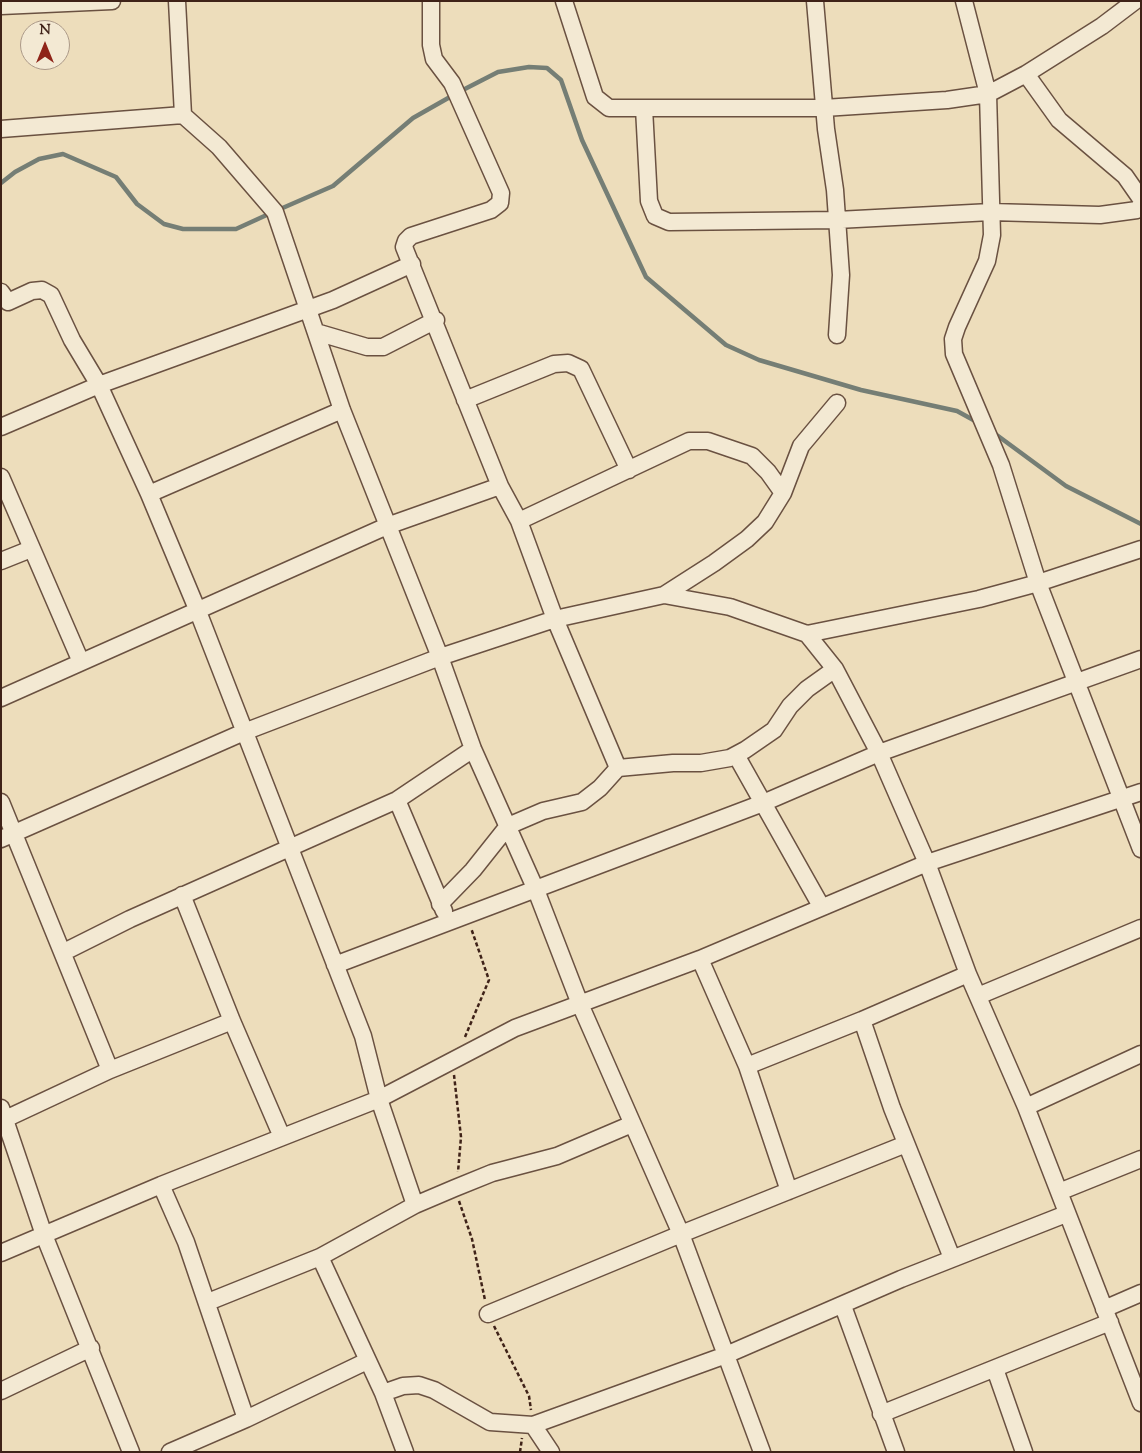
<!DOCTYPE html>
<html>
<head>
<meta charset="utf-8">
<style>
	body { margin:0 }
	#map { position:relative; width:1142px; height:1453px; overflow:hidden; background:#edddbb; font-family:"Sorts Mill Goudy",serif }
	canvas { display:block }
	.frame { position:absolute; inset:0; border:2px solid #3f2218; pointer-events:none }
	.north { position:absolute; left:20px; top:20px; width:50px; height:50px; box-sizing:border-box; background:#f3e9d3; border:1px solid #ab9988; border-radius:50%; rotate:0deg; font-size:14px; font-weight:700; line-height:20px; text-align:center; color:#3f2218 }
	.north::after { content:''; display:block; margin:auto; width:18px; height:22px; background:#8f2418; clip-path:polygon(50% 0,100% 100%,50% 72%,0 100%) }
</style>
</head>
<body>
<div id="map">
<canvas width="1142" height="1453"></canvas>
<div class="frame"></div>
<div class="north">N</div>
</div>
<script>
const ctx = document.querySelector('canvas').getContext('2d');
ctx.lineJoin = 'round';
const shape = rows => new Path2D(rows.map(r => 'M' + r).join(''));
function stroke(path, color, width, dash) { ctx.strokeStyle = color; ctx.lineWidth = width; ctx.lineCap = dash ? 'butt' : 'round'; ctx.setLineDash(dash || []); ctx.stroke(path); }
const stream = shape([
	[1,183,15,172,39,159,63,154,116,177,137,204,164,224,183,229,236,229,271,213],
	[278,210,333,186,413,118,457,93,498,72,529,67,547,68,561,80,582,140,646,277,726,345,759,360,861,390,957,411,977,422],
	[994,433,1066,486,1141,524]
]);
const path = shape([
	[465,1037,489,980,471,928],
	[454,1075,461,1137,458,1172],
	[459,1201,472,1239,485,1300],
	[494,1326,529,1396,531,1410],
	[520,1452,522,1438]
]);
const minor = shape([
	[177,1,183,115],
	[431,1,431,45,434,59,452,83,501,193,500,203,491,210,411,236,406,241,404,247,500,486,519,521,555,619,618,768],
	[564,1,595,97,609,108,644,108],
	[815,1,826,129,835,190,841,275,837,335],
	[964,1,988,94,992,235,987,261,957,327,953,339,954,354,1001,465,1038,583,1141,849],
	[1135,1,1102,26,1026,74,988,94,947,100,824,108,644,108,649,201,655,216,669,222,837,220,991,212,1100,215,1137,210,1141,205],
	[1,6,112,1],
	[1026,74,1059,120,1125,176,1141,199],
	[1,129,183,115,219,147,275,212,342,410,440,657,473,749,536,890,580,1004,681,1234,762,1452],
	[1,292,8,302,32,291,42,290,51,295,72,340,99,385,149,494,197,609,363,1036,379,1099,415,1205],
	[316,332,367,347,383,347,436,320],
	[465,400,554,364,568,363,581,369,629,470],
	[1,427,99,385,333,300,412,264],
	[1,477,81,662],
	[149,494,342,410],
	[519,521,689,441,708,441,752,456,768,472,783,493],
	[1,561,31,549],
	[664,595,714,563,747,539,765,522,783,493,801,446,837,403],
	[807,634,835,669,879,753,927,863,968,974,1026,1107,1141,1403],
	[1,698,387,526,500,486],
	[736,755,821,906],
	[397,800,444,911],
	[1,802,110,1070],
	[1,839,244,732,440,657,555,619,664,595,730,607,807,634,979,599,1038,583,1141,549],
	[182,895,232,1021,282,1137],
	[440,904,473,870,508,826,543,811,582,802,600,788,618,768,673,763,701,763,730,758,745,750,774,730,790,706,807,689,835,669],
	[64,952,130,919,397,800,473,749],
	[700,959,747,1066,789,1191],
	[335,965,763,803,879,753,1141,659],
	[978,996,1141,928],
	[862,1020,892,1108,952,1258],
	[747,1066,862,1020,968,974],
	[1026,1107,1141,1054],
	[1,1108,44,1235,131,1452],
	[1,1121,110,1070,232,1021],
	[161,1185,186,1242,246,1419],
	[1059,1192,1141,1159],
	[1,1253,161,1185,379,1099,515,1028,700,959,927,863,1141,792],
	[320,1257,383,1393,405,1452],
	[208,1302,320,1257,415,1205,455,1188,492,1173,557,1156,632,1124],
	[843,1306,896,1452],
	[1104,1309,1141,1293],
	[488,1314,681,1234,906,1144],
	[995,1369,1024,1452],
	[1,1391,91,1348],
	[383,1393,403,1386,419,1385,434,1390,490,1422,533,1425,726,1355,901,1279,1066,1214],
	[881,1414,1110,1322],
	[533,1425,551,1452],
	[170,1452,246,1419,367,1361]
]);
stroke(stream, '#757e75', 4.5);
stroke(minor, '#6a5141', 19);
stroke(path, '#3f2218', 2.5, [4, 2.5]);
stroke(minor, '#f3e9d3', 16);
</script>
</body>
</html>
